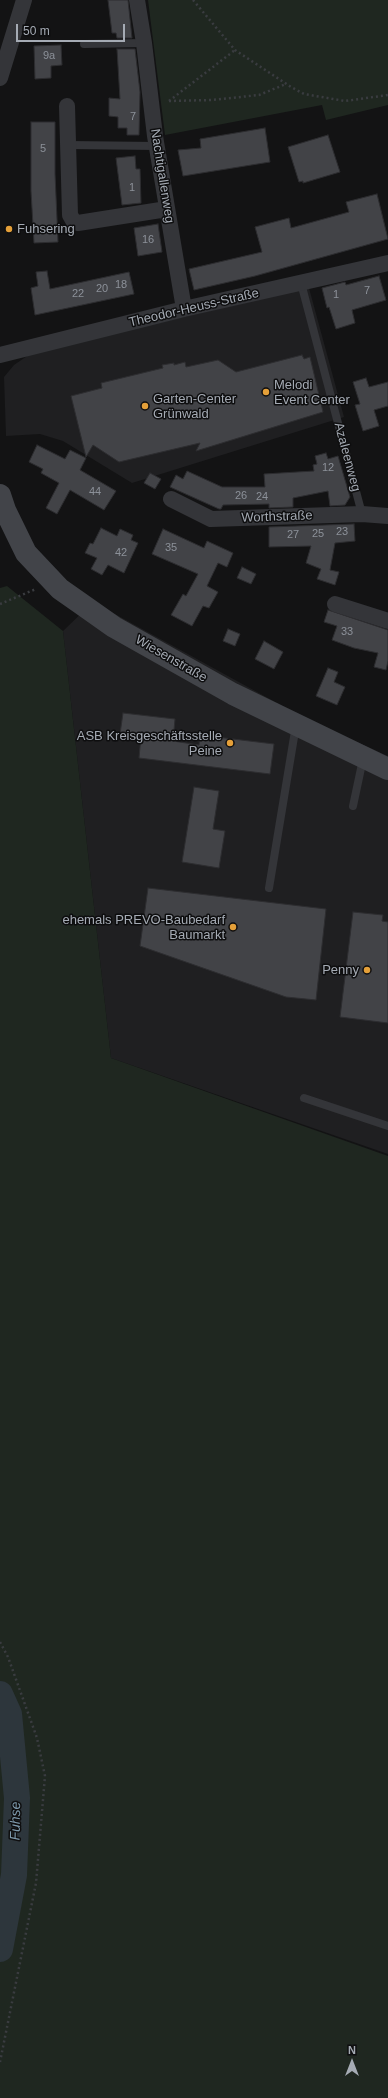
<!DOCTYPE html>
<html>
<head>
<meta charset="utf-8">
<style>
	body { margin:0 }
	#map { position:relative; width:388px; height:2098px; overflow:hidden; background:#131314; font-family:Arial,sans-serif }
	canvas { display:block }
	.north { position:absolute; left:332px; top:2042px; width:40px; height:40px; -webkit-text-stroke:3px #0e0e0f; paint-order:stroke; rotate:0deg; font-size:11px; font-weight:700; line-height:16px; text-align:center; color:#a5abb4 }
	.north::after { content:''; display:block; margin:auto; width:14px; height:18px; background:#a5abb4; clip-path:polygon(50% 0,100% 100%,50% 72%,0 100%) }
	.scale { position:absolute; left:16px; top:24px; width:109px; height:18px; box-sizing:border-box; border:2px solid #a5abb4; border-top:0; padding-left:5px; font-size:12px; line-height:14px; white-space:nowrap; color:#a5abb4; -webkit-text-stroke:3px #0e0e0f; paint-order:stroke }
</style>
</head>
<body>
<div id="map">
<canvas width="388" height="2098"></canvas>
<div class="north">N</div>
<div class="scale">50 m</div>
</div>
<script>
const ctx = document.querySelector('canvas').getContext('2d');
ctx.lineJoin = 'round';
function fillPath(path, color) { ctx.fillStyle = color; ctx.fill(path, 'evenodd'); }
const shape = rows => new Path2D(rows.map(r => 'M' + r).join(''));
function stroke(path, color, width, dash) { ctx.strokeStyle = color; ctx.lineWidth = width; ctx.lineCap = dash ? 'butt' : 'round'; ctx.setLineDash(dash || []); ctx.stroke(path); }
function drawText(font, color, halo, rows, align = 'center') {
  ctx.font = font + ' Arial,sans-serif'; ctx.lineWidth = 3; ctx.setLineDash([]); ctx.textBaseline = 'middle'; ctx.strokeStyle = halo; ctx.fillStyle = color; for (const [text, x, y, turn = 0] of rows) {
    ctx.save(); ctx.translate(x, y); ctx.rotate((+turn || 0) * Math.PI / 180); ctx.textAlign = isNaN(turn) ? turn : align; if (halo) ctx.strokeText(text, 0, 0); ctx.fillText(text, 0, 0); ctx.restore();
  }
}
const built = shape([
	[309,288,344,417,132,483,63,441,40,434,6,436,4,377,14,365,33,352],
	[93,602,308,720,388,756,388,1154,111,1058,63,631]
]);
const green = shape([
	[148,0,388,0,388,105,326,120,322,105,165,135],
	[7,586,63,631,111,1058,388,1156,388,2098,0,2098,0,588]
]);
const river = shape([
	[0,1694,9,1714,17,1798,14,1875,0,1949]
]);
const building = shape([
	[108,0,128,0,132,38,117,38,116,33,112,33,108,0],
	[61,45,62,65,51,66,51,78,35,79,34,46,61,45],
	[117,49,135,49,140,92,139,135,127,135,127,128,118,128,118,117,109,116,109,98,120,99,117,49],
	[31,122,55,122,55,174,58,242,34,243,31,191,31,122],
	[265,128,270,162,183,176,178,150,201,148,200,139,265,128],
	[328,135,340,172,303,183,303,181,299,182,288,147,328,135],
	[135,156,136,169,140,169,141,203,122,205,116,158,135,156],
	[377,194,388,239,255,276,194,290,189,269,262,252,255,227,289,218,291,228,349,212,346,202,377,194],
	[158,224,162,252,138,256,134,228,158,224],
	[47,271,50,289,129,272,134,294,35,315,31,288,38,286,36,272,47,271],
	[379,276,386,300,352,310,355,323,336,329,329,307,327,308,322,288,345,282,346,285,379,276],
	[302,355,304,359,310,357,323,412,196,451,200,443,119,462,93,445,86,457,71,396,102,388,101,383,163,368,162,365,174,363,174,365,185,362,186,367,218,360,236,372,302,355],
	[366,378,369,387,388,382,388,406,374,410,379,426,363,431,355,405,360,404,353,382,366,378],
	[37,445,65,459,70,450,86,458,80,470,116,491,104,510,70,490,57,514,46,508,59,483,41,473,43,469,29,462,37,445],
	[326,453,328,459,338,456,350,497,345,505,330,506,328,491,293,498,293,507,269,508,269,504,223,505,221,509,219,509,170,487,176,475,183,479,187,471,222,487,265,487,264,474,314,471,313,465,317,464,315,456,326,453],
	[150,473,161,479,155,489,144,483,150,473],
	[354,524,355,541,335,543,330,570,339,572,335,585,317,579,321,569,306,563,311,546,269,547,269,527,354,524],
	[101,528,117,536,120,529,133,535,131,540,138,543,124,573,108,565,102,575,91,569,97,558,85,553,90,543,93,544,101,528],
	[163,529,204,548,207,541,233,553,227,567,218,563,207,586,218,592,209,608,203,606,192,626,171,615,183,594,186,596,198,574,152,554,163,529],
	[242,567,256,574,251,584,237,578,242,567],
	[328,610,388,630,388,661,386,670,374,667,378,653,354,648,332,640,337,626,324,622,328,610],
	[228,629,240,634,235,646,223,641,228,629],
	[264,641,283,652,274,669,255,659,264,641],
	[328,668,338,672,334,682,345,687,337,705,316,696,328,668],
	[123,713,175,719,173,741,199,745,200,735,274,744,270,774,139,758,141,736,120,734,123,713],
	[194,787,219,791,213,829,225,831,219,868,182,862,194,787],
	[148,888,326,909,316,1000,286,997,140,946,148,888],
	[353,912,383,915,382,921,388,922,388,1023,340,1017,353,912]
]);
const path = shape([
	[193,0,235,50,291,87,304,94,345,101,388,95],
	[169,101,212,100,259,95,286,84],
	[169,101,235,50],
	[0,604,36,589],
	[0,1642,8,1657,37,1738,45,1776,36,1883,0,2062]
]);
const lane = shape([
	[84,44,144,43],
	[68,145,157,146],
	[301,283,362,514],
	[353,806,363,759],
	[269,888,296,725],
	[304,1098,388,1126]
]);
const street = shape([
	[137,0,144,43,155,136,184,309],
	[0,78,24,0],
	[67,106,70,215,74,222,78,223,167,209],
	[0,355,184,309,388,263],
	[171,499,211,519,362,514,388,516],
	[335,604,388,621]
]);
const secondary = shape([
	[0,495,5,510,26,553,60,589,80,603,114,627,233,694,388,769]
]);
const markers = [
	[9,229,4,"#e5a039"],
	[266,392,4,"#e5a039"],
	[145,406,4,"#e5a039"],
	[230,743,4,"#e5a039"],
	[233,927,4,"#e5a039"],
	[367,970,4,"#e5a039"]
];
const numberNames = [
	["9a",49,56],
	["7",133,117],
	["5",43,149],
	["1",132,188],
	["16",148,240],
	["18",121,285],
	["20",102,289],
	["7",367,291],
	["22",78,294],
	["1",336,295],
	["12",328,468],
	["44",95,492],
	["26",241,496],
	["24",262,497],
	["23",342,532],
	["25",318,534],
	["27",293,535],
	["35",171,548],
	["42",121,553],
	["33",347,632]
];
const streetNames = [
	["Nachtigallenweg",162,176,81],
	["Theodor-Heuss-Straße",194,308,-13],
	["Azaleenweg",347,457,75],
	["Worthstraße",277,517,-2],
	["Wiesenstraße",171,659,30]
];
const poiNames = [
	["Fuhsering",17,229],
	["Melodi",274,385],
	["Event Center",274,400],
	["Garten-Center",153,399],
	["Grünwald",153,414],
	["ASB Kreisgeschäftsstelle",222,736,"right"],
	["Peine",222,751,"right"],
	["ehemals PREVO-Baubedarf",225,920,"right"],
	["Baumarkt",225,935,"right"],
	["Penny",359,970,"right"]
];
const waterNames = [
	["Fuhse",16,1821,-89]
];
fillPath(built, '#1f1f21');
fillPath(green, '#1f2720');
stroke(river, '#2d363c', 26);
fillPath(building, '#424347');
stroke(building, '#2d2d30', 1);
stroke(path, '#3a3c40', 2.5, [2, 3]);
stroke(lane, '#343539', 8);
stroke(street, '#343539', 16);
stroke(secondary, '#424449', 22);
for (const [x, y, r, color] of markers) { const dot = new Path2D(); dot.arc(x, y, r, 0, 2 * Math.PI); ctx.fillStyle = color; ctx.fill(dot); stroke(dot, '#0e0e0f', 1.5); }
drawText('11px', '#8c9199', null, numberNames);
drawText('13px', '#a5abb4', '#0e0e0f', streetNames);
drawText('13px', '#a5abb4', '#0e0e0f', poiNames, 'left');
drawText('italic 14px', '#7e9aad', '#0e0e0f', waterNames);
</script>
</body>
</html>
